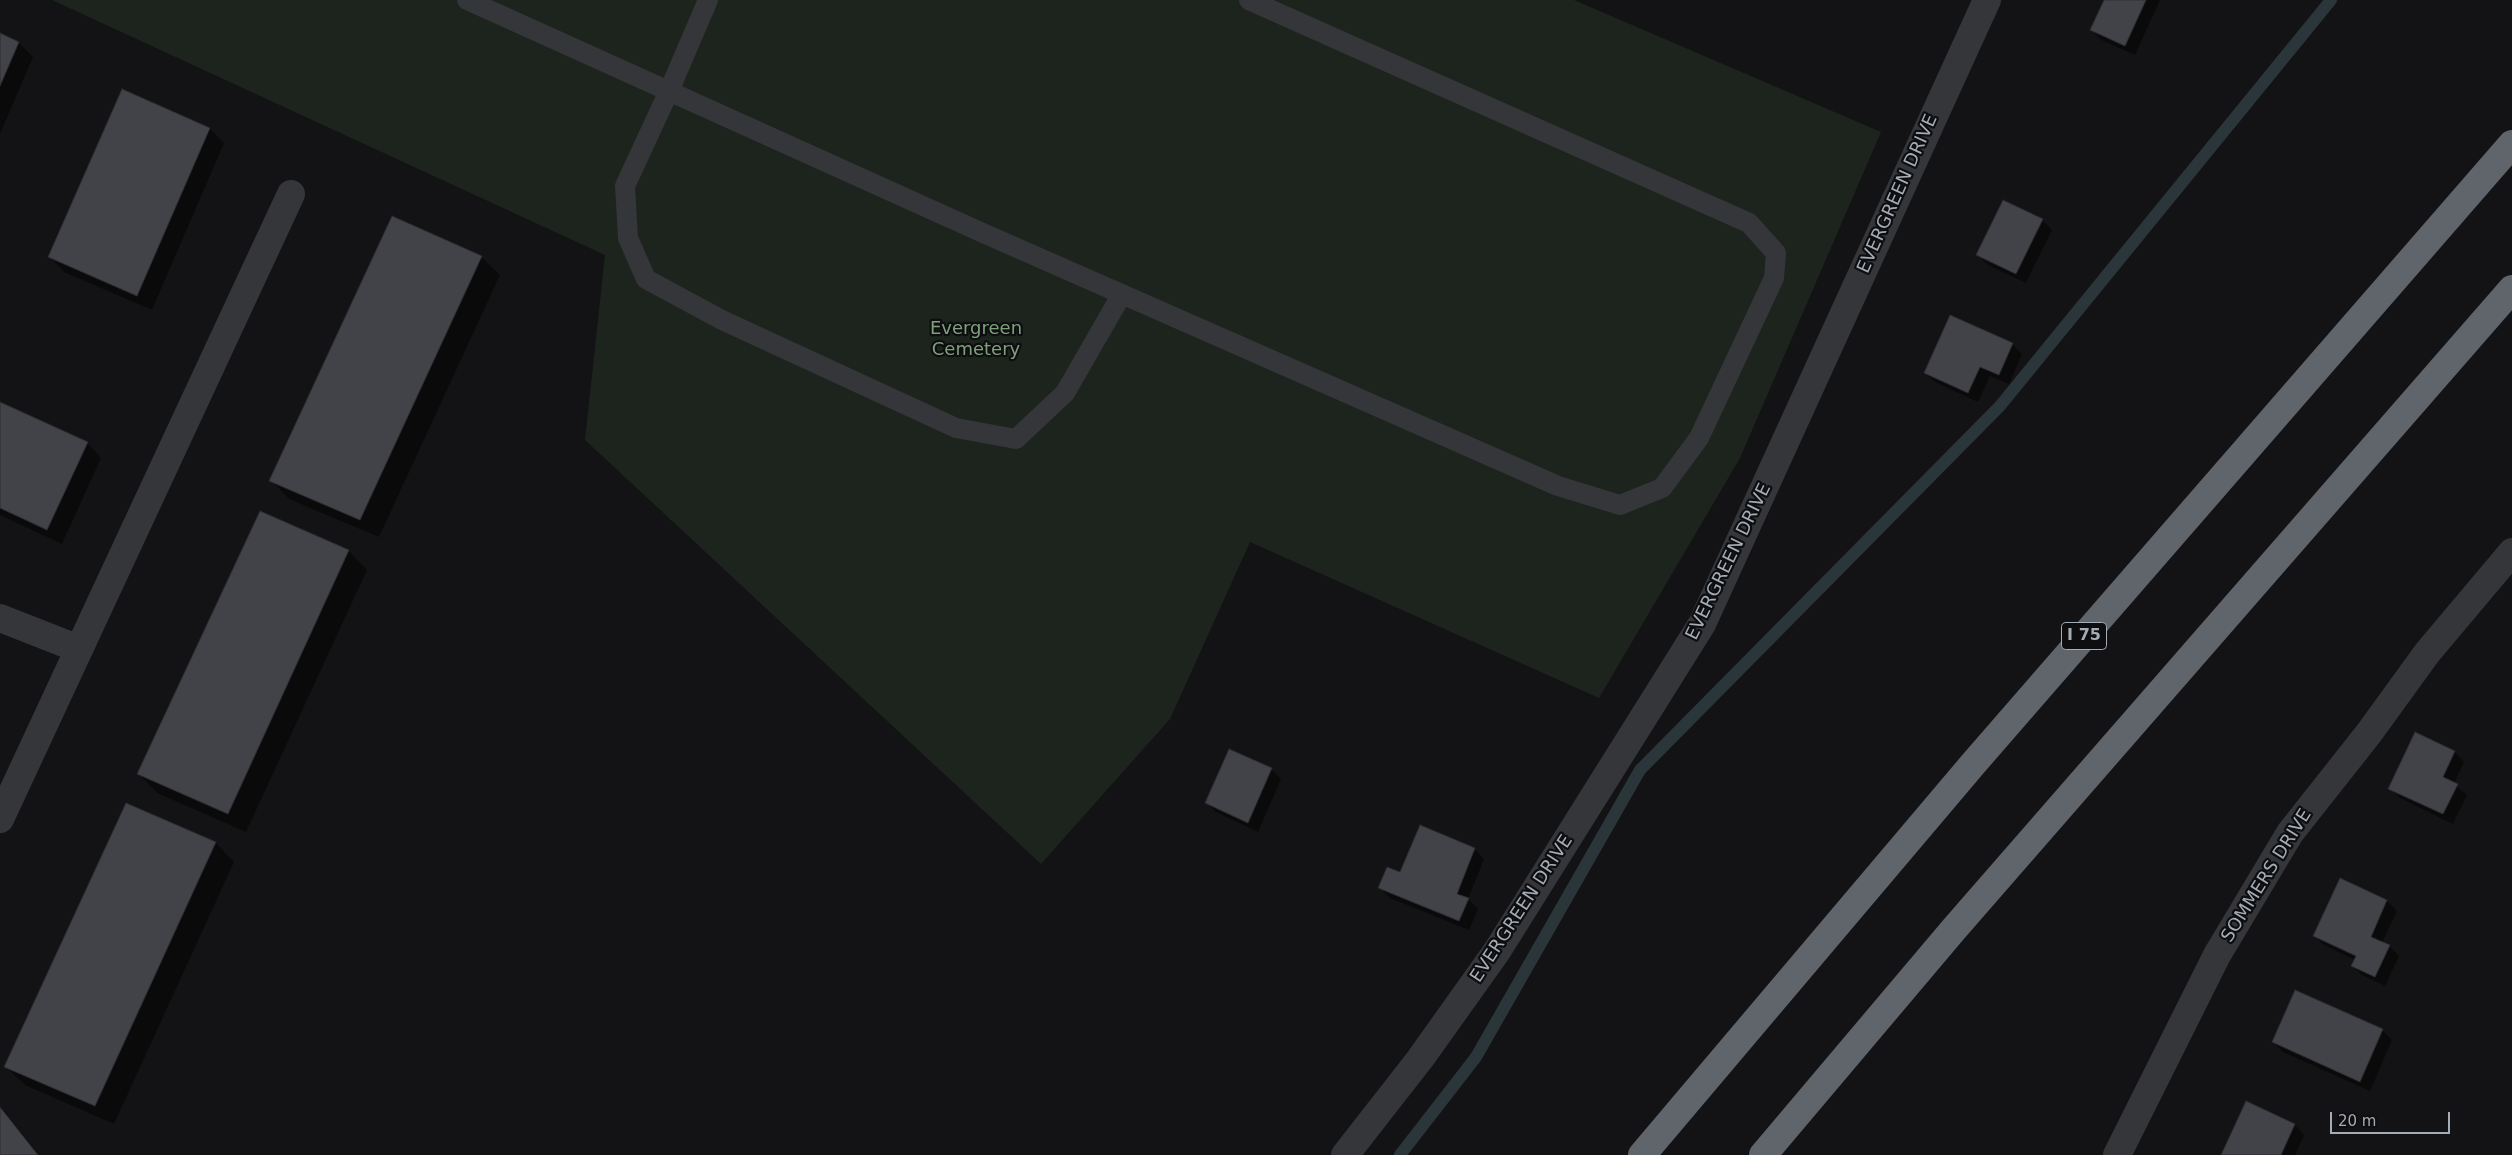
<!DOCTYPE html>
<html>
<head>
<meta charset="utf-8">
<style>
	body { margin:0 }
	#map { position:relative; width:2512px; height:1155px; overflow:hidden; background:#131315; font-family:"DejaVu Sans",sans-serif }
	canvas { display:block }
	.scale { position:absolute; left:2330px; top:1112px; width:120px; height:22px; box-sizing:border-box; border:2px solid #a4acb5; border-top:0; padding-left:6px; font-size:15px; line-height:18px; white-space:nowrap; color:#a4acb5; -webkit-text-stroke:4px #0e0e10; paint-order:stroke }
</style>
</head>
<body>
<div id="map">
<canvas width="2512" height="1155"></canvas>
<div class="scale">20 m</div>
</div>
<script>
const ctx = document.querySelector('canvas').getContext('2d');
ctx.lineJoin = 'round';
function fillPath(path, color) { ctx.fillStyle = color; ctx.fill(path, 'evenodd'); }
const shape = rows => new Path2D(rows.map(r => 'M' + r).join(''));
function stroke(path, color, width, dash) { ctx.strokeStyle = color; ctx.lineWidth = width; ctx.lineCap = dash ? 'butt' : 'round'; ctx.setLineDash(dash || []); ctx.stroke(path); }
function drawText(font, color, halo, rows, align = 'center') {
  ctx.font = font + ' "DejaVu Sans",sans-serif'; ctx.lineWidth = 4.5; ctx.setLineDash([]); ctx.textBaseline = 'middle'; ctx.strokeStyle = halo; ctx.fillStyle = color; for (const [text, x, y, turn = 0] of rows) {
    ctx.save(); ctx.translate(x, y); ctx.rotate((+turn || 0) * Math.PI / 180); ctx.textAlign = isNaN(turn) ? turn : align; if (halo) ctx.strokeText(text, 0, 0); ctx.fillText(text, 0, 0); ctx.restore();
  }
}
const green = shape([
	[52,0,1574,0,1881,132,1740,458,1599,698,1250,542,1170,719,1041,864,585,440,605,255]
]);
const shadow = shape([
	[2105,0,2160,0,2135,55,2101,40,2092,30],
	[0,35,19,43,33,57,0,134],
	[210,129,224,143,152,310,64,272,50,257],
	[2042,220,2052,230,2026,283,1988,265,1978,255],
	[481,257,500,275,379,537,289,499,271,480],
	[2012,344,2022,354,2009,384,1990,376,1978,402,1935,382,1925,373],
	[0,403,87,443,101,458,62,544,0,515],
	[260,512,349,551,367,570,246,832,157,793,139,774],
	[2455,752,2464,762,2454,784,2467,795,2453,824,2400,798,2390,788],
	[1271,769,1281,779,1258,832,1216,812,1206,802],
	[127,805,216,843,234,862,114,1124,25,1085,6,1067],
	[1475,849,1484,859,1468,899,1478,909,1469,930,1390,898,1380,888],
	[2340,880,2387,901,2397,911,2382,943,2389,946,2399,956,2385,986,2362,975,2352,966,2355,960,2324,945,2314,936],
	[2382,1030,2392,1040,2370,1091,2283,1052,2273,1042],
	[0,1106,2,1108,39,1155,0,1155],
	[2295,1125,2304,1135,2295,1155,2222,1155]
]);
const stream = shape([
	[1400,1155,1476,1057,1640,770,2000,406,2331,0]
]);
const building = shape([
	[2104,0,2146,0,2125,46,2090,30,2104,0],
	[0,33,19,42,0,86,0,33],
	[122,89,210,128,137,296,48,257,122,89],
	[2003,200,2043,219,2016,274,1976,255,2003,200],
	[392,216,482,256,360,520,269,481,392,216],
	[1950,315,2013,343,1999,375,1980,367,1968,393,1924,373,1950,315],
	[0,402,88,442,47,530,0,508,0,402],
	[260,511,349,550,228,814,137,774,260,511],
	[2415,732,2455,751,2443,777,2458,784,2443,814,2388,789,2415,732],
	[1229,749,1272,768,1248,823,1205,803,1229,749],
	[126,803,216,842,95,1106,4,1067,126,803],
	[1420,825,1475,848,1457,894,1469,898,1459,921,1378,888,1387,867,1400,872,1420,825],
	[2340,878,2387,900,2371,937,2390,945,2375,977,2351,966,2356,956,2313,936,2340,878],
	[2295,990,2383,1029,2360,1082,2272,1042,2295,990],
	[2246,1101,2295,1124,2281,1155,2221,1155,2246,1101],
	[0,1107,38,1155,0,1155,0,1107]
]);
const service = shape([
	[467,0,983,233,1558,486,1620,505,1662,488,1699,438,1774,278,1776,253,1749,223,1249,0],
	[708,0,669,91,625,186,628,238,646,279,722,320,956,428,1016,439,1065,393,1122,294]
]);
const minor = shape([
	[0,618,79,649],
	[0,819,291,194],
	[1345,1155,1420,1059,1497,951,1702,624,1987,0],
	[2117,1155,2217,955,2290,833,2369,733,2427,653,2512,552]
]);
const motorway = shape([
	[1642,1155,1973,764,2512,144],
	[1763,1155,1954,929,2512,289]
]);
const shields = [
	[2084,636,45]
];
const shieldNames = [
	["I 75",2084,636]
];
const streetNames = [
	["EVERGREEN DRIVE",1898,194,-66],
	["EVERGREEN DRIVE",1729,562,-64],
	["SOMMERS DRIVE",2267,876,-58],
	["EVERGREEN DRIVE",1522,909,-57]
];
const parkNames = [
	["Evergreen",976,329],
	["Cemetery",976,350]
];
fillPath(green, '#1d241d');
fillPath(shadow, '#0007');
stroke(stream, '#2b363a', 12);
fillPath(building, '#424348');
stroke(building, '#2d2d31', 1);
stroke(service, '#34363a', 20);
stroke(minor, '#34363a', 28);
stroke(motorway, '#60646b', 28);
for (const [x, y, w] of shields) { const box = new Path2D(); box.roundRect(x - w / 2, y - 13.5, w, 27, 4); ctx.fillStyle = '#0e0e10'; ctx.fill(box); stroke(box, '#a4acb5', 1); }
drawText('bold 16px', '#a4acb5', null, shieldNames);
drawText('18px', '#a4acb5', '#0e0e10', streetNames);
drawText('18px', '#7ea17b', '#0e0e10', parkNames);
</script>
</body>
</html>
